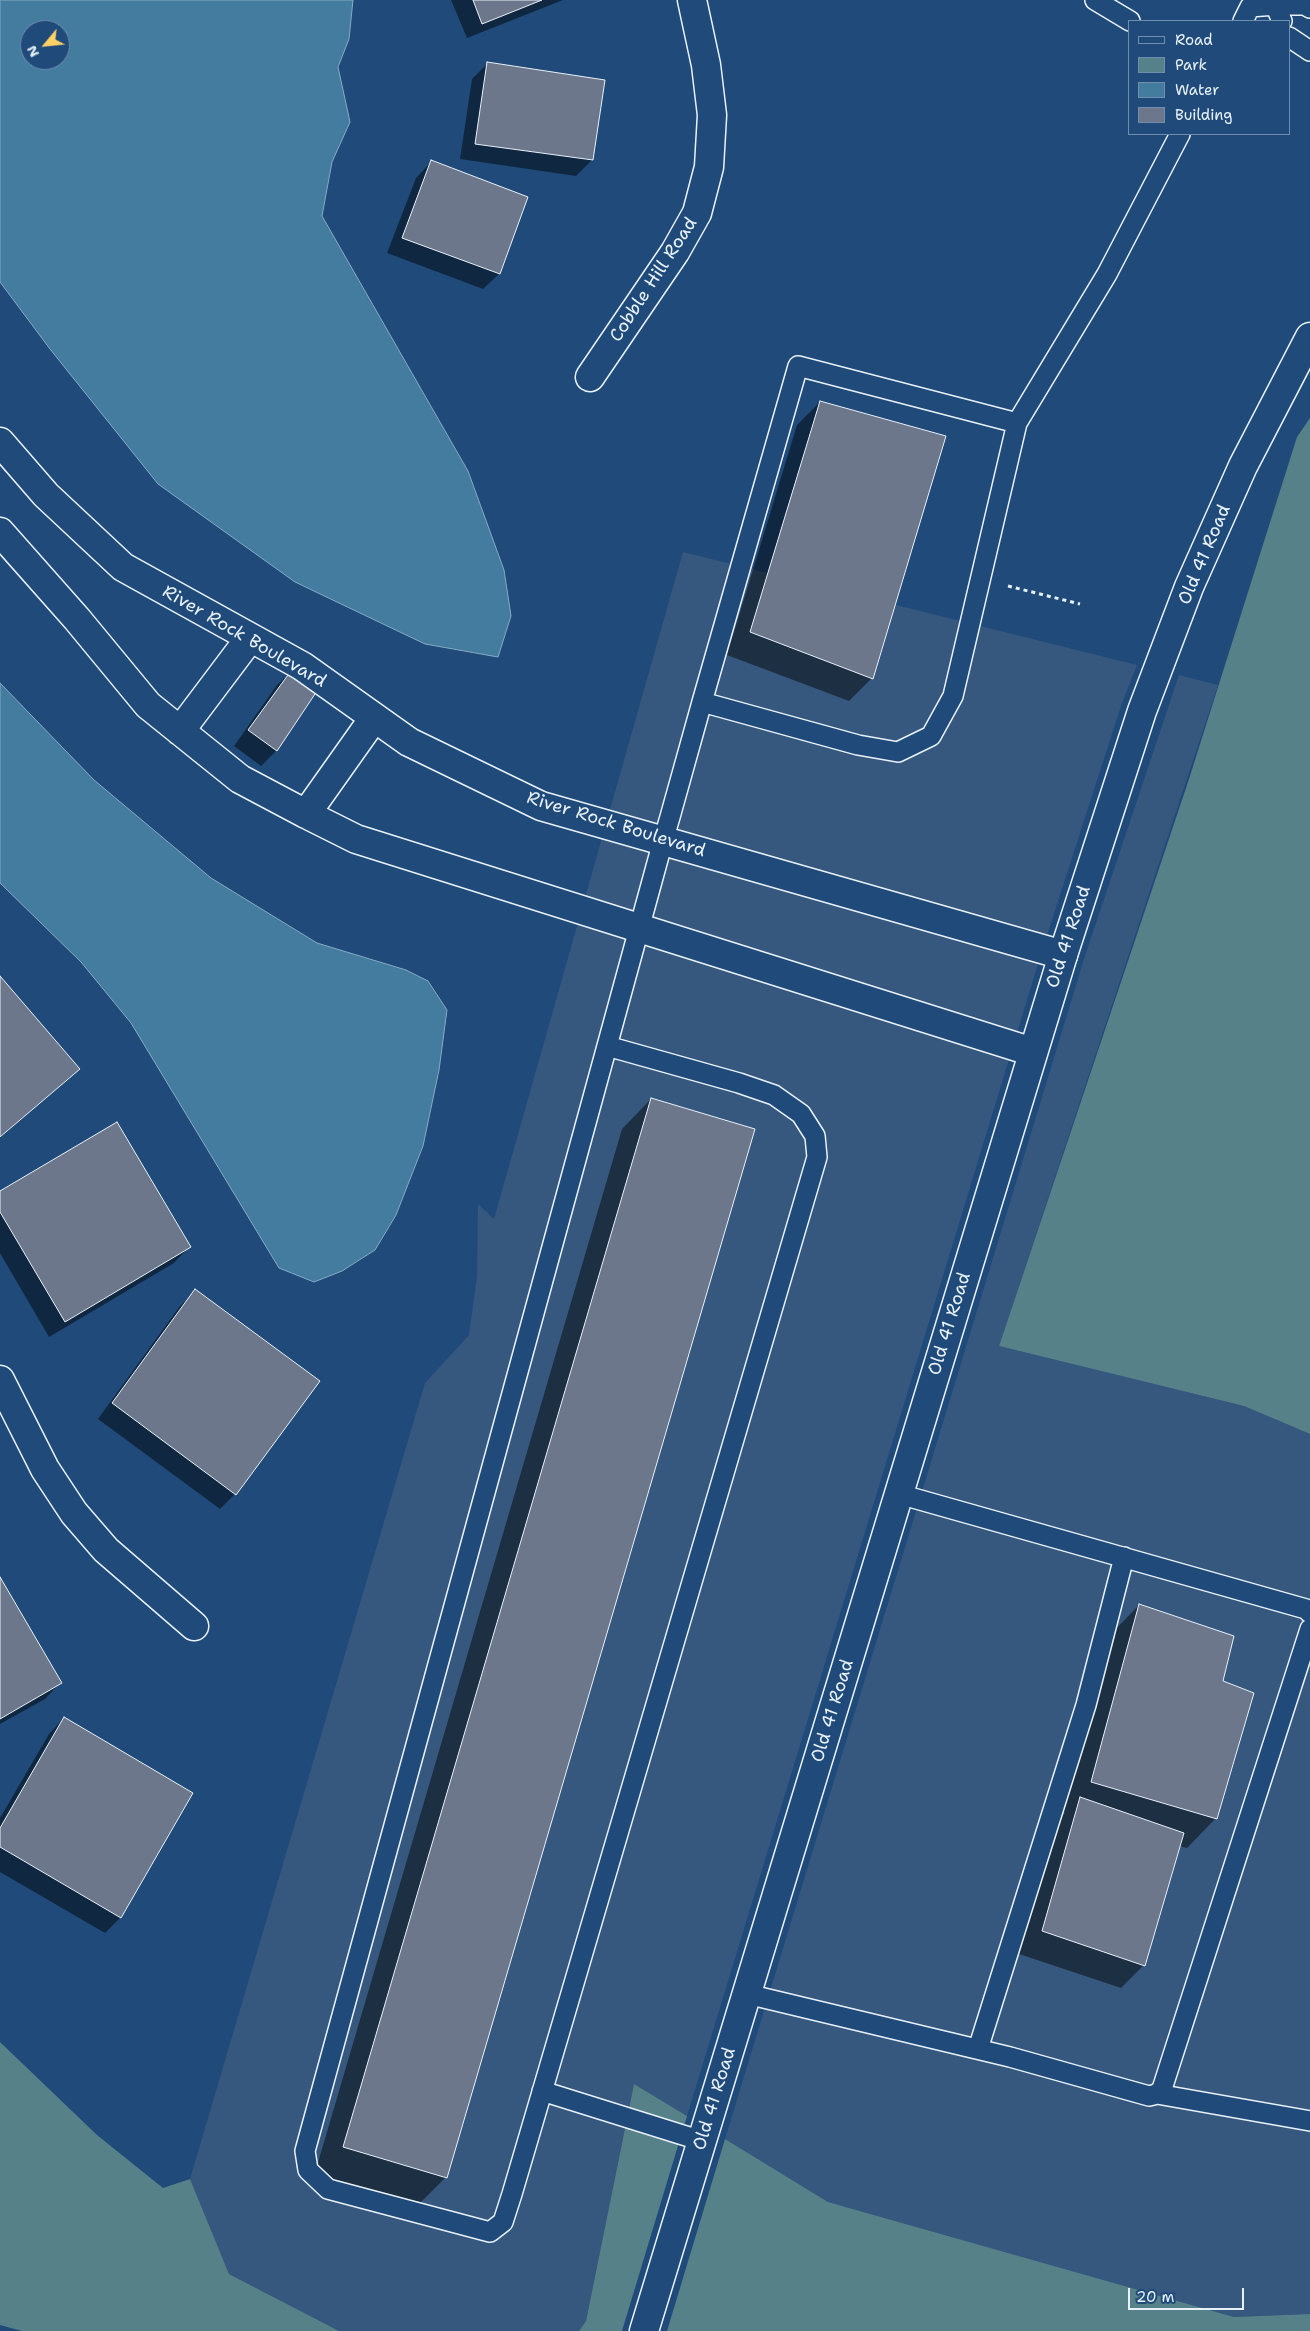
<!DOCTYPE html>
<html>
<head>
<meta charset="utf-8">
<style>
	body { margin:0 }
	#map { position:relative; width:1310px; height:2331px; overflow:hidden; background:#1f4a7a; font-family:"Shantell Sans",sans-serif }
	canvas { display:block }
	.legend { position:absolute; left:1128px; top:20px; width:162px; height:115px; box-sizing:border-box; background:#1f4a7a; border:1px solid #6f8dac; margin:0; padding:6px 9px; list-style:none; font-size:15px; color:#e8f1f8 }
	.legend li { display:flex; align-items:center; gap:10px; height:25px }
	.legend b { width:25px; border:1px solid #6f8dac }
	.north { position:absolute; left:20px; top:20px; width:50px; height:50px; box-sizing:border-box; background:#1f4a7a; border:1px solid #6f8dac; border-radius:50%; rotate:242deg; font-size:14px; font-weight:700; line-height:20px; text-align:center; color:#e8f1f8 }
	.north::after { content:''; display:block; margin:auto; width:18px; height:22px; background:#ffd166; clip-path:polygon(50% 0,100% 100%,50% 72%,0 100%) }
	.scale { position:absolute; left:1128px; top:2288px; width:116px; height:22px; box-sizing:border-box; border:2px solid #e8f1f8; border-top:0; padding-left:6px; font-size:15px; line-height:18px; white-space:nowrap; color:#e8f1f8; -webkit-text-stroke:4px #1f4a7a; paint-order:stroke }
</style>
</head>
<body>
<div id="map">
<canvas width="1310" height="2331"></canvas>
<ul class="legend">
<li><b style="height:6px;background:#1f4a7a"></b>Road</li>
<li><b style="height:14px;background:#578188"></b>Park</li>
<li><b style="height:14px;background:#447ca0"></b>Water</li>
<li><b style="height:14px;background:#6d778c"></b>Building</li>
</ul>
<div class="north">N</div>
<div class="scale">20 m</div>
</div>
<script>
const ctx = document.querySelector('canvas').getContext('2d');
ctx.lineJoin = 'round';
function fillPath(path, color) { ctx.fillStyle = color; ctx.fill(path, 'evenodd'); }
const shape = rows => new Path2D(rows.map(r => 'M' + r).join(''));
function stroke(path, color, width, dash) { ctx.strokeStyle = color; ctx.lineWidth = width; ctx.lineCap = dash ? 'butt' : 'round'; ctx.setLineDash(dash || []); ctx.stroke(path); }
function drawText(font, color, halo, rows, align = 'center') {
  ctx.font = font + ' "Shantell Sans",sans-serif'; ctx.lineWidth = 4; ctx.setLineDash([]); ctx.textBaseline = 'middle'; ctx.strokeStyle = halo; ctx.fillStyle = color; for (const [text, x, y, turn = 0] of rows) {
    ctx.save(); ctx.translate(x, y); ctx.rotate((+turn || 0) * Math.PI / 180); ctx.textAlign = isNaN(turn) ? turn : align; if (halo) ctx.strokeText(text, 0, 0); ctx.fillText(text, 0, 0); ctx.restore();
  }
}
const built = shape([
	[683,552,1137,665,1121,706,1042,951,687,2116,634,2084,586,2321,579,2331,339,2331,229,2274,190,2179,425,1383,469,1335,477,1276,478,1204,494,1219],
	[1179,675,1218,685,999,1346,1244,1406,1310,1434,1310,2314,1234,2317,828,2202,725,2139,1084,959]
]);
const green = shape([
	[1310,418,1310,1434,1244,1406,999,1346,1189,779,1297,437],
	[0,2042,97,2135,163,2188,190,2179,229,2274,339,2331,22,2331,0,2325],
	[634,2084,687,2116,622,2331,579,2331,586,2321],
	[725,2139,828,2202,1234,2317,1310,2314,1310,2331,667,2331]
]);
const water = shape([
	[0,0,353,0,349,39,338,67,350,122,332,162,322,216,468,471,504,570,511,616,498,657,425,644,295,582,158,484,50,349,0,282,0,0],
	[30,30,60,30,60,60,30,60,30,30],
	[0,683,94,780,211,878,317,943,406,970,428,981,447,1010,439,1070,423,1146,396,1215,375,1250,342,1271,314,1282,279,1268,131,1023,81,962,0,883,0,683]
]);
const shadow = shape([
	[451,0,563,0,467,38],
	[487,64,603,81,592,160,576,176,460,159,472,79],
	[431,162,526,198,499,274,483,289,387,253,416,178],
	[820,402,872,678,849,701,727,655,797,425],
	[293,670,317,688,276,751,261,766,234,746,277,685],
	[0,978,78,1069,0,1138],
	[651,1099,446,2177,416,2207,314,2176,622,1129],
	[0,1192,189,1247,174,1263,49,1337,0,1253],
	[196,1291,235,1494,220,1509,98,1419,180,1306],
	[0,1580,60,1683,45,1699,0,1724],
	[1139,1605,1216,1818,1187,1848,1179,1846,1144,1965,1121,1988,1019,1954,1057,1821,1065,1813,1062,1812,1110,1635],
	[64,1718,192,1793,120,1918,105,1933,0,1872,0,1818,49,1734]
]);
const building = shape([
	[473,0,542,0,482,24,473,0],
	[487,62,605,80,593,160,475,144,487,62],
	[431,160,528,197,500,274,402,238,431,160],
	[820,401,946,436,873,679,750,632,820,401],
	[293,668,319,688,277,751,248,730,293,668],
	[0,976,80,1069,0,1137,0,976],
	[651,1098,755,1129,447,2178,343,2147,651,1098],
	[117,1122,191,1247,65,1322,0,1212,0,1191,117,1122],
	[195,1289,320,1381,236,1495,112,1403,195,1289],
	[0,1577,62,1683,0,1719,0,1577],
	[1139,1604,1234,1636,1223,1681,1254,1693,1217,1819,1091,1782,1139,1604],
	[64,1717,193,1793,121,1918,0,1847,0,1828,64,1717],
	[1080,1797,1184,1833,1145,1966,1042,1931,1080,1797]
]);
const path = shape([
	[1008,586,1080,604]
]);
const service = shape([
	[1095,0,1130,21],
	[1243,21,1250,7,1275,5],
	[1282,21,1275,5,1305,5,1310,8],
	[1289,37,1310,51],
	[1017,423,1107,274,1180,134],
	[607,1046,739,1083,774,1095,801,1114,815,1136,817,1157,512,2194,503,2222,490,2232,328,2189,308,2170,305,2151,607,1046,663,841,670,817,702,702,798,366,1017,423,953,696,931,736,898,752,858,745,702,702],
	[899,1494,1306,1609,1310,1613],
	[747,1994,1010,2057,1149,2096,1157,2094,1162,2089,1310,1629],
	[978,2049,1086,1705,1124,1557],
	[542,2091,702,2141],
	[1157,2094,1310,2121]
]);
const minor = shape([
	[590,377,675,252,697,213,709,167,712,115,706,65,692,0],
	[0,442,46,495,123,567,302,666,409,742,541,806,1063,955],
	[0,532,77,619,148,705,240,779,306,814,356,839,1033,1052],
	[180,731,250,638],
	[306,814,374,718],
	[0,1380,45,1469,74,1513,106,1550,194,1626]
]);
const tertiary = shape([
	[644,2331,1063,955,1142,711,1189,587,1243,466,1310,337]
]);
const streetNames = [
	["Cobble Hill Road",654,280,-57],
	["Old 41 Road",1205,555,-67],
	["River Rock Boulevard",244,637,30],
	["River Rock Boulevard",616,825,17],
	["Old 41 Road",1069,937,-72],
	["Old 41 Road",950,1324,-73],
	["Old 41 Road",833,1711,-73],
	["Old 41 Road",715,2099,-73]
];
fillPath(built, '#36587f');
fillPath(green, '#578188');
fillPath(water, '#447ca0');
stroke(water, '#86abc3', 1);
fillPath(shadow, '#0007');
fillPath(building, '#6d778c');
stroke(building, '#e8f1f8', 1);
stroke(service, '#e8f1f8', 22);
stroke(minor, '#e8f1f8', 31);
stroke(tertiary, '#e8f1f8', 31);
stroke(path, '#e8f1f8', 3, [4, 4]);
stroke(service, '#1f4a7a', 19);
stroke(minor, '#1f4a7a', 28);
stroke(tertiary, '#1f4a7a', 28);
drawText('18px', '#e8f1f8', '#1f4a7a', streetNames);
</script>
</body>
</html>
